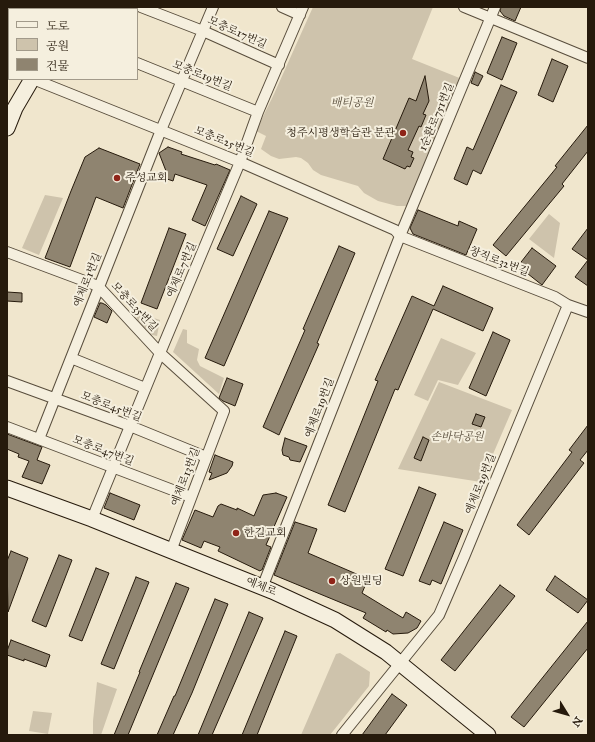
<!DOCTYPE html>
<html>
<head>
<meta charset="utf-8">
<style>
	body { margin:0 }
	#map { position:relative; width:595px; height:742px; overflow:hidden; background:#f0e6cd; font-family:"IM FELL Great Primer","Noto Serif KR",serif }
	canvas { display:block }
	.frame { position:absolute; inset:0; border:8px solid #261a0c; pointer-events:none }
	.legend { position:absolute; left:8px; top:8px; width:130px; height:72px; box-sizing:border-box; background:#f5efde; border:1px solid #a29a8a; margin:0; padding:5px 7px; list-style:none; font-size:12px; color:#261a0c }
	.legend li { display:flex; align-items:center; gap:8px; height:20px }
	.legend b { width:20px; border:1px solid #a29a8a }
	.north { position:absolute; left:547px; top:694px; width:40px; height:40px; -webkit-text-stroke:3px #f5efde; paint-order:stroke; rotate:127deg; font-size:11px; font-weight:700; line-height:16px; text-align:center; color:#261a0c }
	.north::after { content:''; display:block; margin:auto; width:14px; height:18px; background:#261a0c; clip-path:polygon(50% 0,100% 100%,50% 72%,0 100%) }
</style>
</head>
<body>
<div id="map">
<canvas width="595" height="742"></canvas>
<div class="frame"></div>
<ul class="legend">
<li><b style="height:5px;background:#f5efde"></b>도로</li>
<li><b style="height:11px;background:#cec3ac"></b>공원</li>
<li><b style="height:11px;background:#8f8470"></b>건물</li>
</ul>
<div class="north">N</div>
</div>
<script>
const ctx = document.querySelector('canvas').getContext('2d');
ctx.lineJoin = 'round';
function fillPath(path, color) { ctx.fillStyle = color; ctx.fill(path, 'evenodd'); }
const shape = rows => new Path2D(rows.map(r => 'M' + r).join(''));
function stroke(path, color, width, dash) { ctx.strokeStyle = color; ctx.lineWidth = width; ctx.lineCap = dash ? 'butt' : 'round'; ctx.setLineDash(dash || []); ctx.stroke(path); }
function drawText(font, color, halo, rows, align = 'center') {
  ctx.font = font + ' "IM FELL Great Primer","Noto Serif KR",serif'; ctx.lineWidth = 4; ctx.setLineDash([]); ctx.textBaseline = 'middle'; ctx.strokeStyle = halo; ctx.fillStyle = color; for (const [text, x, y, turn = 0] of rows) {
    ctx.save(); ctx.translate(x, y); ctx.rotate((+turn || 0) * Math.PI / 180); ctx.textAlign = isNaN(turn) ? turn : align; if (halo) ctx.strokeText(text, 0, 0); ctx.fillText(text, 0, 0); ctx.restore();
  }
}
const green = shape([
	[313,7,433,7,412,59,462,79,411,200,406,206,397,206,378,201,364,193,358,186,321,175,313,170,308,163,301,158,296,157,279,159,271,156,261,149,266,136,256,131,274,94],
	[45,195,63,198,39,255,22,248],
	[549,214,560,223,554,258,529,239],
	[138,313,160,320,157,336,148,334,136,321],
	[183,329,187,330,187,343,199,349,197,360,200,366,224,378,219,394,173,352],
	[441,338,476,353,458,385,438,380,428,401,414,395],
	[439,382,512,410,481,482,398,469],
	[340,653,370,672,369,686,330,735,301,735,336,654],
	[97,682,117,689,101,735,93,735,93,721],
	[33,711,52,713,48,734,29,731]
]);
const building = shape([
	[501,7,521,7,515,21,504,16,500,11,501,7],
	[502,37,517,43,502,80,487,73,502,37],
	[552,59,568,66,553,102,538,95,552,59],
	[475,72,483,76,478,86,471,83,475,72],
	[425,76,429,101,423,114,426,115,421,127,419,126,408,150,413,152,411,157,414,158,410,167,407,166,405,169,383,159,409,98,416,101,425,76],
	[501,85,517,92,481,174,473,170,467,185,454,179,467,147,473,150,501,85],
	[588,125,588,151,562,184,564,186,506,256,493,245,557,167,555,166,588,125],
	[168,147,182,152,181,154,215,165,216,164,230,170,205,226,192,220,207,185,175,174,173,181,167,179,166,171,159,153,168,147],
	[99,148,140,164,123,208,96,197,70,267,45,258,71,191,85,157,99,148],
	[241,196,257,204,233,256,217,249,241,196],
	[418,210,458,226,459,221,477,229,466,255,413,234,410,228,418,210],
	[269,211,288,218,224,366,205,358,269,211],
	[169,228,186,234,157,309,141,303,169,228],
	[588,228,588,286,575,277,588,260,572,249,588,228],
	[339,246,355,253,317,343,319,344,279,435,263,427,305,330,303,329,339,246],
	[532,248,556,266,542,285,518,266,532,248],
	[443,286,493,308,483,331,433,309,398,390,395,389,345,512,328,505,378,381,375,380,412,296,434,306,443,286],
	[7,292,22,293,22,302,7,301,7,292],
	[100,303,102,303,106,305,112,311,107,323,94,317,100,303],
	[493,332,510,340,486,396,469,388,493,332],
	[227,378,243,384,235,406,223,401,219,398,227,378],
	[476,414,485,417,481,427,472,424,476,414],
	[588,425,588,450,580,460,584,463,529,535,517,525,572,452,569,450,588,425],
	[7,434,42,447,37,460,50,465,42,484,22,477,29,461,18,457,19,454,7,449,7,434],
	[423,437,429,440,421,461,414,458,423,437],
	[285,438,307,446,300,462,290,460,289,457,283,455,282,450,285,438],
	[215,455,233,462,232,466,227,473,209,480,212,473,209,472,215,455],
	[419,487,436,494,403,576,385,569,419,487],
	[110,493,140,505,134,520,104,508,110,493],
	[276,493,287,497,266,545,271,547,262,570,261,570,260,571,218,551,220,547,204,541,201,548,182,540,195,510,213,517,218,506,221,504,237,510,237,508,254,516,263,495,276,493],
	[295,522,317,529,308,553,368,579,362,593,403,618,406,612,421,621,417,628,408,633,393,634,387,630,386,632,363,618,366,613,274,575,295,522],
	[444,522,463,530,441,584,432,580,430,585,419,581,444,522],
	[11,551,28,558,8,612,7,561,11,551],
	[59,555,72,560,46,627,32,621,59,555],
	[96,568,109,573,82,641,69,636,96,568],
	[555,576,588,600,578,613,546,590,555,576],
	[136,577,149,582,114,669,101,664,136,577],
	[176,583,189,588,128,735,114,735,140,672,139,672,176,583],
	[500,585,515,596,455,671,441,660,500,585],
	[215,599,228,604,192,693,173,735,157,735,174,696,175,696,215,599],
	[249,612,263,618,212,735,198,735,249,612],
	[588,621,588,648,524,727,511,717,588,621],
	[285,631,297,636,257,735,242,735,285,631],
	[11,640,50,655,46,667,24,659,24,661,7,655,7,651,11,640],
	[392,694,407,705,385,735,362,735,392,694]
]);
const street = shape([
	[141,7,203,31,279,65],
	[282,7,300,15],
	[464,7,588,58],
	[137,63,258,112],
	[7,69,9,70],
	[33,79,240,162,395,230,400,236,555,297,568,305,588,312],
	[7,252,98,286,160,353,224,411,171,551],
	[71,358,145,388],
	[7,381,130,426,206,457],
	[7,427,191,497],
	[39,439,161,130,213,7],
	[92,519,160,353,240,162,258,112,303,7],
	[262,588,400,236,495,7],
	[342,735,439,615,464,557,568,305]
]);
const secondary = shape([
	[83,9,85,7],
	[7,128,15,108,32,79],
	[7,488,92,519,272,591,335,620,386,652,488,735]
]);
const markers = [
	[403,133,4,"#8f2418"],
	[117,178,4,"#8f2418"],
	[236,533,4,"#8f2418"],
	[332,581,4,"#8f2418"]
];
const streetNames = [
	["모충로17번길",237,33,24],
	["모충로19번길",202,76,22],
	["1순환로751번길",437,117,-67],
	["모충로25번길",224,142,22],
	["창직로32번길",499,262,21],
	["예체로7번길",182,270,-67],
	["예체로1번길",88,280,-68],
	["모충로35번길",134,307,47],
	["모충로45번길",111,407,21],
	["예체로19번길",320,408,-69],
	["모충로47번길",103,451,21],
	["예체로13번길",186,477,-69],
	["예체로29번길",481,484,-68],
	["예체로",261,587,22]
];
const parkNames = [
	["배티공원",352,103],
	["손바닥공원",457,437]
];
const poiNames = [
	["청주시평생학습관 분관",395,133,"right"],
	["주성교회",125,178],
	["한길교회",244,533],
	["상원빌딩",340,581]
];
fillPath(green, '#cec3ac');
fillPath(building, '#8f8470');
stroke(building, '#261a0c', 1);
stroke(street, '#584d3c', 12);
stroke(secondary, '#261a0c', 17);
stroke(street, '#f5efde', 10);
stroke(secondary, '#f5efde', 15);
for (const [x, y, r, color] of markers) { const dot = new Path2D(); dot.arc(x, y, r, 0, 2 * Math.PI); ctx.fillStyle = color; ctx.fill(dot); stroke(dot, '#f5efde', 1.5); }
drawText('11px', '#261a0c', '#f5efde', streetNames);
drawText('italic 11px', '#584d3c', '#f5efde', parkNames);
drawText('11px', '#261a0c', '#f5efde', poiNames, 'left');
</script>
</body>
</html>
